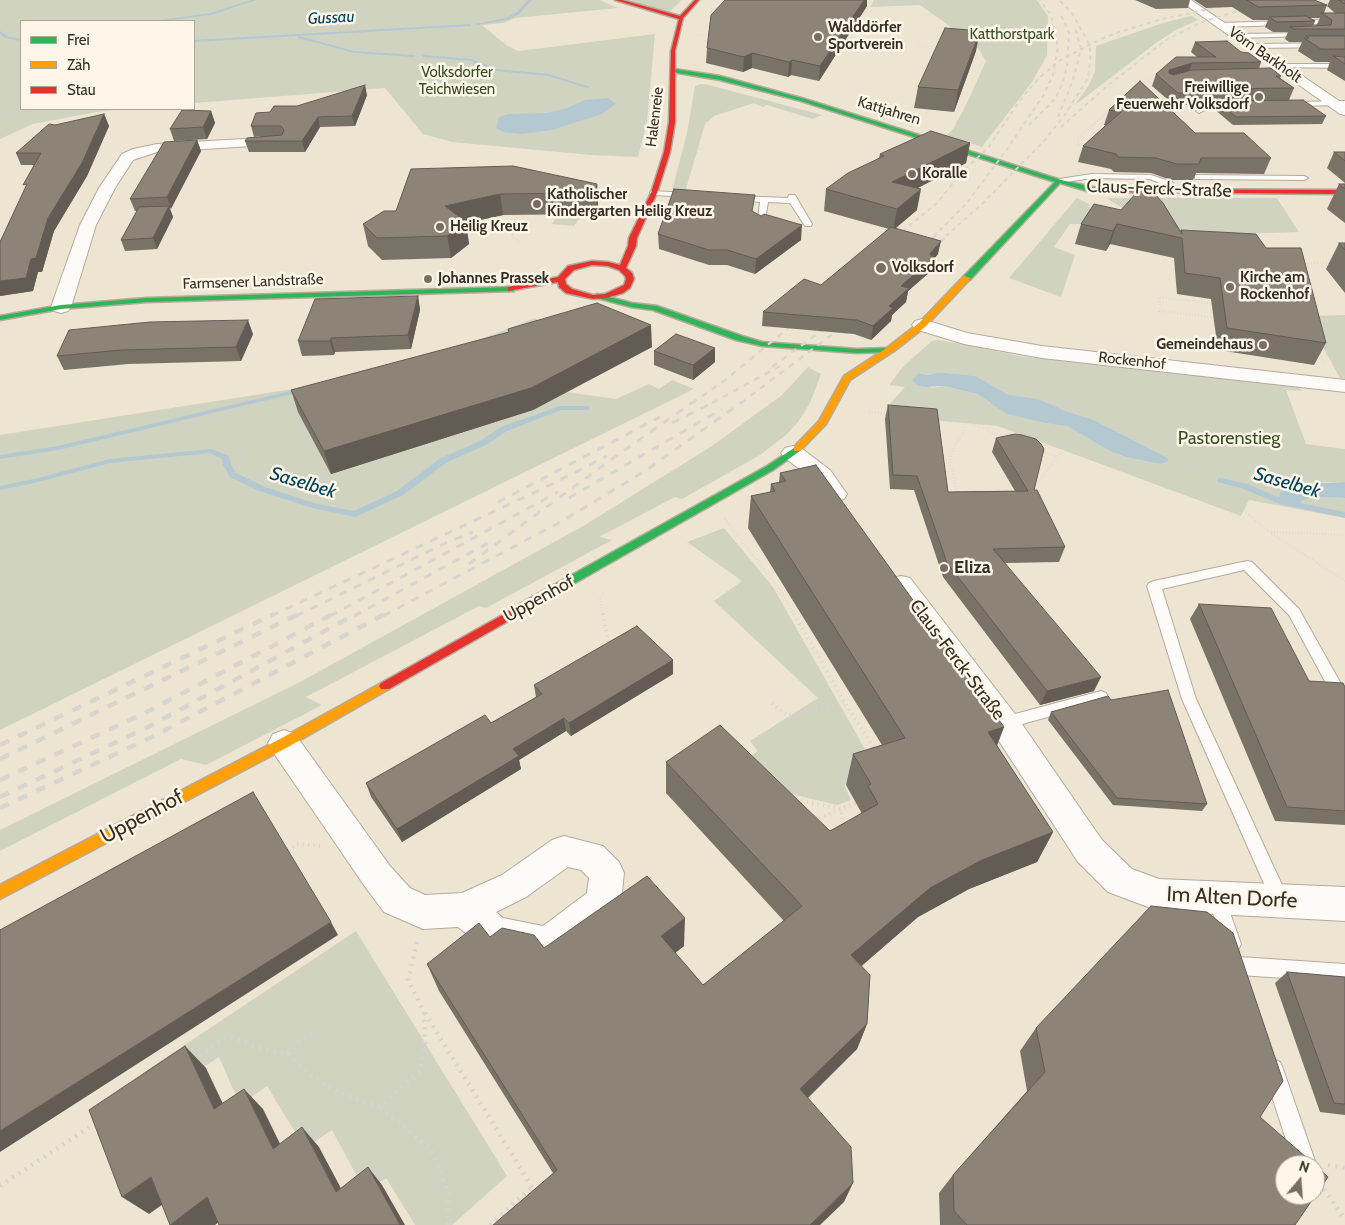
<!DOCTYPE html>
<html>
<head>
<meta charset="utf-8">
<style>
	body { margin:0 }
	#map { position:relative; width:1345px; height:1225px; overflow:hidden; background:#eee4d2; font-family:Cabin,sans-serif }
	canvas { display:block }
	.legend { position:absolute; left:20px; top:20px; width:175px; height:90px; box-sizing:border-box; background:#fdf6e9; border:1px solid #ada699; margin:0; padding:6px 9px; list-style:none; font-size:15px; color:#352e22 }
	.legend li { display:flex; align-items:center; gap:10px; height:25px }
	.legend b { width:25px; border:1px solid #ada699 }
	.north { position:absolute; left:1275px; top:1155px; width:50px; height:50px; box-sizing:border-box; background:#fdf6e9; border:1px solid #ada699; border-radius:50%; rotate:18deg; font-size:14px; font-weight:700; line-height:20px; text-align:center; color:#352e22 }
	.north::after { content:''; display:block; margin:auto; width:18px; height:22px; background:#766e60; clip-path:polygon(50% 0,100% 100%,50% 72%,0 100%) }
</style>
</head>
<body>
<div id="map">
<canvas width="1345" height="1225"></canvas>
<ul class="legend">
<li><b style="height:6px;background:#30b455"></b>Frei</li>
<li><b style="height:6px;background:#ff9f0a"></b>Zäh</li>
<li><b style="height:6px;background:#e5322d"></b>Stau</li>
</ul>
<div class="north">N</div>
</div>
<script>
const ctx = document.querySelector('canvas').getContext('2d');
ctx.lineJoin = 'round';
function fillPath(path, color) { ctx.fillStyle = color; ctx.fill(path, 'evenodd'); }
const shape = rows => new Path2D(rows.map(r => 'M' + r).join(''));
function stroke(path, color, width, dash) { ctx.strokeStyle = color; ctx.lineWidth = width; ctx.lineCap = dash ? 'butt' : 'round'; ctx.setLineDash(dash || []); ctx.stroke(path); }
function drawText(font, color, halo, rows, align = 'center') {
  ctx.font = font + ' Cabin,sans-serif'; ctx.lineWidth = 5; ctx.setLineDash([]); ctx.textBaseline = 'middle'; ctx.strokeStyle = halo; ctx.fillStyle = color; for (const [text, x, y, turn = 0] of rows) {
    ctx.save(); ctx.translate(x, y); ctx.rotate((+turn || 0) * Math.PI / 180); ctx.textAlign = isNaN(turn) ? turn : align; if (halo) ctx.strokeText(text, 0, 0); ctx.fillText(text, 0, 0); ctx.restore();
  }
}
const green = shape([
	[0,0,599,0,618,8,515,18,504,23,482,25,506,45,518,51,655,34,647,122,638,157,591,155,452,142,423,134,385,88,194,103,194,21,21,21,21,109,129,109,102,111,33,124,0,139],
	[626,0,682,0,668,13],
	[874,0,1037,0,1048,16,1047,55,1032,82,982,147,947,135,953,129,967,103,986,61,978,48,964,47,955,30,920,5,870,7],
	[1191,16,1198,20,1174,31,1156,43,1075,105,1089,85,1095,71,1096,46,1163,23],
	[701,84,709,85,822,115,813,119,767,105,763,107,754,103,714,116,705,124,685,192,672,191,687,133,695,86],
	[569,198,593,200,574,226,552,224],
	[1077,198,1089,204,1091,213,1084,224,1070,224,1054,247,1075,255,1061,297,1009,278],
	[1106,198,1277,198,1299,232,1212,235,1190,250],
	[1345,315,1345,379,1340,378,1316,335,1308,316],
	[535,318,549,327,299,412,331,473,533,410,566,392,616,399,649,384,659,389,672,380,694,389,0,730,0,435,299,388,373,373,434,358],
	[938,340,967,345,1025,357,1086,362,1296,386,1303,391,1286,390,1306,444,1345,449,1345,482,1305,483,1298,506,1302,501,1310,497,1345,498,1345,518,1249,500,1241,516,998,426,885,416,889,405,905,387,889,385,902,368,917,354,932,341],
	[918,373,929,375,936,373,947,373,976,376,1009,395,1055,406,1063,410,1094,420,1166,457,1160,464,1119,455,1067,426,1052,423,990,403,977,394,944,386,932,388,913,380],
	[808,367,821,374,810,403,798,422,786,435,760,455,682,499,675,497,599,537,612,540,486,608,479,606,306,697,322,705,206,765,181,759,0,851,0,830,300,682,585,525,712,446,782,395],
	[724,528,773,587,879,774,844,785,851,800,837,805,771,789,741,763,758,751,750,741,818,698,714,601,742,581,687,542],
	[356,931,507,1176,452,1225,415,1225,386,1178,366,1193,332,1130,305,1148,267,1086,240,1105,219,1057,159,1096,147,1070]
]);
const water = shape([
	[608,98,616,104,602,114,552,130,521,134,503,132,496,128,499,117,508,114,547,113,567,108,585,100],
	[918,373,929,375,936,373,947,373,976,376,1009,395,1037,399,1055,406,1063,410,1094,420,1166,457,1169,461,1160,464,1126,457,1112,452,1067,426,1046,423,1007,414,977,394,944,386,925,387,917,385,912,380],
	[1345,482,1345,498,1310,497,1302,501,1298,506,1278,500,1282,488,1291,485]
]);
const stream = shape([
	[251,0,256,0,211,15,162,21,153,21,211,13,251,0],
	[528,0,532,0,519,14,508,20,477,25,475,24,506,18,517,12,528,0],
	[470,24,471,26,299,36,354,51,415,55,414,57,354,53,298,38,298,36,194,42,194,40,470,24],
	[0,31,7,36,21,39,21,41,5,38,0,34,0,31],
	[423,55,472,59,497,69,549,74,590,87,587,88,549,76,496,71,471,61,422,57,423,55],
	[303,388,305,389,305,391,58,450,0,459,0,455,58,446,303,388],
	[560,406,587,406,590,408,587,410,561,410,507,431,486,445,447,462,403,495,355,517,313,508,259,491,230,477,223,465,222,459,210,453,110,463,34,483,0,490,0,486,34,479,110,459,211,449,229,456,231,465,236,473,265,487,317,504,354,511,397,491,441,458,480,441,501,427,560,406],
	[1218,478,1221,478,1247,484,1285,500,1345,512,1345,518,1280,504,1241,488,1218,482,1217,480,1218,478]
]);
const pathFar4 = shape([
	[489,0,478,8,474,15,474,24,479,32,504,50,520,55,594,61,622,75,632,86,631,97,626,105],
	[923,0,988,23],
	[991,0,988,23,997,33,997,58,1004,71],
	[698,35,710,35],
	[840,43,864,45],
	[917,45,938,47],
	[972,50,996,46],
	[1176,58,1196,46],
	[1140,85,1171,62],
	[194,98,274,92,336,78,388,81,405,84,425,97,445,105],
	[985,105,1031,25,1029,7,1026,0]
]);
const pathFar3 = shape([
	[441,103,451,107,474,131,484,134,529,143,646,149],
	[0,118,58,109],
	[693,123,709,124],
	[611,125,631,147],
	[960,129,973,120,986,103],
	[474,131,492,115],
	[562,144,611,125,627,103],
	[1078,145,1078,138,1112,108],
	[688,148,702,149],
	[495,217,514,236]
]);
const pathFar2 = shape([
	[512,235,519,242],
	[1302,263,1331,263],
	[1214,304,1159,297,1160,311,1217,318],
	[1319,351,1324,364],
	[888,377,972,411,1243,511],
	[1092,379,1269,532,1345,581],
	[869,412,891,414],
	[934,418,965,421,1007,438],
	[1041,451,1057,457,1067,445],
	[1115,462,1197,471,1260,467,1345,473],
	[0,467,297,402],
	[1034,488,1057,457],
	[958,495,950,459,955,445,964,431,965,421,972,411],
	[725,519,780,590,795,616],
	[1271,532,1345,535],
	[603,593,600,598,603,616]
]);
const pathFar1 = shape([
	[603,614,609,645],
	[794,614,845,703,875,750],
	[772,703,788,716,845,703],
	[796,800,841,809,860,802],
	[814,820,841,809,843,826],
	[288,850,297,844,320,846]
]);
const path = shape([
	[417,942,408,980,424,1012,425,1048,420,1071,381,1107,432,1151,448,1194,448,1225],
	[425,1013,532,1187],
	[288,1054,297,1044,314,1032],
	[193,1059,228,1036,259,1048,288,1054,309,1074,337,1092,381,1107],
	[1328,1165,1345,1168],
	[1320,1183,1345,1220],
	[0,1186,96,1123],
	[490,1225,532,1187]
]);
const lane = shape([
	[1345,19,1345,23,1221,27,1218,25,1221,23,1345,19],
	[1304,33,1306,36,1237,38,1234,36,1237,34,1304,33],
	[1345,43,1345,47,1252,48,1249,46,1252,44,1345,43],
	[1280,64,1345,64,1345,68,1278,67,1278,65,1280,64],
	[1345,101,1345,105,1291,106,1288,104,1291,102,1345,101],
	[1234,102,1237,104,1236,105,1210,107,1199,113,1196,111,1208,103,1234,102],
	[1092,174,1151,175,1172,182,1181,192,1174,194,1166,186,1150,179,1092,178,1059,183,1055,181,1059,179,1092,174],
	[1195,175,1304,176,1308,178,1304,180,1198,179,1195,179,1195,175],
	[651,191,690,193,694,195,690,197,654,195,650,193,651,191],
	[789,195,795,195,812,224,811,226,805,226,790,203,768,202,764,226,757,228,760,202,737,200,733,198,737,196,788,198,789,195],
	[1247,561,1252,562,1299,609,1345,691,1345,711,1340,709,1289,615,1244,570,1162,589,1196,699,1289,900,1286,906,1280,908,1274,906,1182,699,1147,586,1149,583,1154,581,1247,561],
	[1101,691,1106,693,1108,697,1106,701,1004,729,999,727,996,723,999,719,1004,717,1101,691],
	[1217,891,1223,893,1241,944,1238,950,1232,953,1226,950,1208,899,1211,893,1217,891],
	[1239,957,1345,964,1345,982,1239,975,1232,972,1230,966,1232,960,1239,957],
	[1273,1059,1280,1062,1283,1069,1315,1161,1313,1165,1295,1165,1293,1161,1263,1069,1266,1062,1273,1059]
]);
const street = shape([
	[1179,0,1191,0,1345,105,1345,115,1340,114,1179,0],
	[278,137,283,138,285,141,283,144,157,152,133,160,115,188,96,225,71,307,68,311,61,313,54,311,51,307,80,225,99,188,122,154,133,149,157,144,278,137],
	[922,319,967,333,1042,346,1345,380,1345,392,1042,358,964,344,915,329,912,325,915,321,922,319],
	[793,446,801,448,830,470,847,494,844,499,835,502,826,499,814,480,785,458,781,453,785,448,793,446],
	[901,576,910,578,1015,714,1102,840,1132,869,1159,879,1345,887,1345,921,1159,911,1108,892,1078,862,993,732,892,592,888,585,892,578,901,576],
	[284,730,295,734,390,866,410,888,425,895,462,893,502,875,552,840,564,836,603,846,619,862,624,873,621,902,616,914,561,956,548,962,495,951,482,946,458,927,423,929,384,912,366,888,273,752,268,743,273,734,284,730],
	[568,867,581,870,589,878,587,893,543,926,503,918,496,912,526,897,568,867]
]);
const fast = shape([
	[674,69,720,76,805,99,1061,180,1110,191,1107,193,1087,191,1060,183,970,280,964,280,964,276,1055,182,801,101,720,80,672,72,674,69],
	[511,287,514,287,514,291,147,302,61,309,0,320,0,316,61,305,147,298,511,287],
	[597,294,632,303,657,306,742,336,762,342,857,349,889,348,893,350,889,352,857,353,762,346,736,340,653,310,631,307,597,298,597,294],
	[797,446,802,449,800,451,773,470,526,611,518,611,516,608,518,605,767,466,797,446]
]);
const slow = shape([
	[964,276,971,278,925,327,894,351,850,380,826,424,800,451,794,451,794,447,819,421,844,376,888,347,919,323,964,276],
	[385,681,389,683,391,686,389,689,288,747,0,899,0,885,280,739,385,681]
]);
const jam = shape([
	[615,0,622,0,680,16,695,0,699,0,683,18,675,51,675,122,670,152,657,193,637,238,636,246,626,268,632,273,634,279,630,288,623,293,606,298,593,299,566,293,559,287,558,282,508,291,508,287,558,277,568,266,592,261,608,262,620,265,628,246,629,238,651,193,664,152,669,122,671,51,679,19,615,0],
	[592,265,608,266,619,270,625,276,626,279,624,285,605,294,593,295,572,289,566,284,565,279,574,270,592,265],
	[1107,189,1345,190,1345,194,1105,192,1104,191,1107,189],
	[522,604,528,608,526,611,389,689,381,689,379,686,381,683,522,604]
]);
const railFar3 = shape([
	[1058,117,1072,83,1081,49,1075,27],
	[1029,125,1055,99,1063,82,1067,66,1069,33,1061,15],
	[1061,127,1105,88,1166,40,1202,22,1251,7],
	[897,236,937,203,961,173,988,148,1023,96,1040,77,1059,61,1101,39,1119,32,1162,19,1229,5],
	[934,236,966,204,1005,152,1043,96,1053,75,1058,47,1051,15,1040,0],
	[946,236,982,204,1044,141,1064,116,1088,78,1091,54,1088,42,1072,13,1059,0]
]);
const railFar2 = shape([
	[894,239,899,235],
	[923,248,936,235],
	[931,250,948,235],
	[772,367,832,323],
	[692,403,724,381,798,320],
	[712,403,780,366],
	[741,403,846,324]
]);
const railFar1 = shape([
	[672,423,714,402],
	[569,498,722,409],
	[498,502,660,417],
	[469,564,609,461,693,402],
	[271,616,546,487,607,456],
	[296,616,448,542,473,532],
	[330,616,558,492],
	[354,616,490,542],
	[383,616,564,520,645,471,742,402]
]);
const rail = shape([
	[0,745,274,614],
	[0,759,299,614],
	[0,780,143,714,333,614],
	[0,797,148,727,356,614],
	[0,808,152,737,385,614]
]);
const wall = shape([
	[1135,0,1190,0,1188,8,1156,9],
	[1194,0,1314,0,1327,5,1324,13,1335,13,1327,6,1330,0,1345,0,1345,81,1327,70,1330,62,1315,62,1298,51,1302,42,1289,42,1285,39,1288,32,1273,32,1265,27,1268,20,1253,20,1232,7,1206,8],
	[1310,18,1320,18,1316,26,1313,26,1315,21],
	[867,6,819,81,791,75,788,77,752,68,743,72,706,63,707,48],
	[1195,42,1241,52,1261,62,1259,69,1281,76,1280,78,1294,88,1289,100,1326,116,1322,124,1233,125,1214,109,1217,101,1208,101,1201,105,1174,105,1152,86,1156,74,1197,57,1191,52],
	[976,51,954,112,914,108,918,87],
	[1140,81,1195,133,1271,158,1264,174,1196,173,1193,180,1171,180,1151,173,1114,172,1111,169,1078,162,1083,146,1106,125,1104,125,1109,110],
	[367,95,355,126,320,127,305,152,249,152,245,141,261,136,254,137,251,126,270,112,297,106],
	[211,111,215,123,207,139,174,141,170,129],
	[104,114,109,126,87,176,54,231,42,272,38,272,33,291,0,296,0,242,25,189,34,165,21,165,16,153],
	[197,140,201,151,170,209,173,217,157,249,125,251,121,240,137,211,135,211,130,199],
	[970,143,966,163,917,188,917,210,896,228,938,254,933,260,931,271,908,291,906,302,892,315,891,321,871,340,854,334,762,326,763,312,821,285,889,229,824,211,826,189,879,158,880,154],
	[1334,152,1345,152,1345,183,1327,168],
	[411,169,597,184,598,205,597,214,503,215,466,223,469,244,451,258,382,260,368,246,363,224,396,211],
	[1339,184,1345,184,1345,223,1327,209],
	[1094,204,1180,232,1181,230,1326,343,1314,365,1218,350,1211,299,1177,294,1174,258,1110,244,1106,251,1075,244,1081,224],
	[753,212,801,240,755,274,727,265,709,265,659,249,658,234],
	[1339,243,1345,243,1345,293,1326,269],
	[418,296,420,310,411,349,335,352,334,355,302,356,298,341],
	[253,334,241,361,128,364,64,370,57,356],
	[652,347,533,410,331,474,298,412,291,390],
	[715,348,715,362,693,380,654,365,654,351],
	[888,405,948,492,1015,491,992,452,996,438,1034,490,1065,547,1059,562,1005,563,1094,691,1040,705,943,577,914,490,890,489,885,419],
	[780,473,1004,727,997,746,1053,832,1037,862,969,889,918,917,861,966,867,1024,857,1049,808,1098,844,1202,553,1173,439,991,427,964,490,937,544,948,684,946,675,953,703,985,784,921,666,793,666,762,830,831,861,814,861,812,846,785,853,754,882,745,748,528,751,496,770,492,771,484,779,482],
	[1199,604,1309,681,1345,687,1345,825,1275,821,1190,619],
	[673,660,673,674,571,736,566,731,519,760,521,769,402,842,371,797,366,783,491,723,536,697,534,685],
	[1051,712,1207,804,1202,811,1113,805,1048,720],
	[1287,972,1345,977,1345,1115,1320,1112,1275,983],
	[1036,1028,1260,1117,1295,1225,940,1225,939,1193,953,1175,1027,1091,1020,1051]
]);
const shadedWall = shape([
	[864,0,867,0,867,6,819,81,820,66],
	[980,31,976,51,954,112,958,90],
	[752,53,752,68,743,72,744,57],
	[792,60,791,75,788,77,789,62],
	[1192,63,1188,74,1165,81,1169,70],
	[365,85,367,95,355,126,352,116],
	[1212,89,1208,101,1201,105,1206,93],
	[211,111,215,123,207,139,203,127],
	[104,114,109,126,87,176,54,231,42,272,38,272,33,291,0,296,0,281,31,259,48,218],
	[318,117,320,127,305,152,302,141],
	[197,140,201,151,171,209,167,197],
	[970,143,966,163,889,203,892,182],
	[597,184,598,205,597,214,596,193],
	[921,189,917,210,893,230,897,209],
	[500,194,503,215,466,223,469,244,451,258,447,236,445,206],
	[169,206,173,217,157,249,153,238],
	[1117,224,1110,244,1106,251,1113,231],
	[802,225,801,240,755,274,756,259],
	[941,241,938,254,933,260,931,271,908,291,906,302,892,315,891,321,871,340,873,326,889,306,901,286],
	[418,296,420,310,411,349,408,335],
	[248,320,253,334,241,361,236,347],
	[651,325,652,347,533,410,331,474,324,451],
	[331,338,335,352,334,355,330,341],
	[715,348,715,362,693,380,693,365],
	[673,660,673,674,571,736,569,723],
	[1101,677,1094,691,1040,705,1047,691],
	[564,718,566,731,519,760,521,769,402,842,397,829,513,749],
	[1004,727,991,759,988,732],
	[1053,832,1037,862,969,889,918,917,842,983,851,955,930,888,982,860],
	[685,918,684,946,661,964,661,936],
	[331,922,338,935,0,1152,0,1131],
	[867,1024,857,1049,793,1112,800,1089],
	[185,1046,206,1068,235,1129,214,1109],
	[244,1089,263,1109,292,1168,273,1149],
	[302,1127,319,1147,352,1209,336,1192],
	[368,1167,382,1185,405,1225,400,1225],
	[151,1177,176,1195,149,1214,122,1197],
	[853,1183,844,1202,820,1225,810,1225],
	[207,1197,229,1214,215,1225,170,1225]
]);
const building = shape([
	[725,0,864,0,820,66,792,60,789,62,752,53,744,57,707,48,711,15,725,0],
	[1247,0,1314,0,1327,5,1258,7,1247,0],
	[1339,0,1345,0,1345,4,1339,0],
	[1321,13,1345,13,1345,29,1294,29,1290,27,1331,25,1332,20,1321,13],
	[1306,16,1315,21,1277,22,1269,17,1306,16],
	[945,28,980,31,958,90,918,87,945,28],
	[1306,36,1345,36,1345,49,1321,49,1304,38,1309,38,1306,36],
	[1227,41,1241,52,1249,53,1261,62,1192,63,1169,70,1169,73,1173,75,1192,70,1271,68,1281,76,1276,76,1294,88,1212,89,1206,93,1178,93,1156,74,1176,57,1216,57,1195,42,1227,41],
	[1333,56,1345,57,1345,64,1333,56],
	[1140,81,1195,133,1244,133,1271,158,1201,158,1199,164,1177,164,1156,158,1118,157,1116,154,1083,146,1121,112,1109,110,1140,81],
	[365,85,352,116,318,117,302,141,245,141,247,138,282,135,284,130,281,126,251,126,256,113,270,112,274,106,297,106,365,85],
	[1303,100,1326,116,1236,117,1217,101,1303,100],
	[182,110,211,111,203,127,170,129,182,110],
	[104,114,82,163,48,218,36,258,31,259,26,278,0,281,0,242,27,184,23,185,41,153,16,153,49,124,55,125,104,114],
	[931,131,970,143,892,182,921,189,897,209,826,189,848,173,884,156,880,154,931,131],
	[197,140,167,197,130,199,164,142,197,140],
	[1334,152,1345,152,1345,161,1334,152],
	[513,166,597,184,596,193,500,194,445,206,466,222,447,236,377,238,363,224,384,211,396,211,411,169,513,166],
	[1145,183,1163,203,1182,234,1181,230,1256,234,1266,248,1301,248,1326,343,1227,328,1220,278,1185,273,1182,238,1117,224,1113,231,1081,224,1094,204,1121,210,1145,183],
	[1339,184,1345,184,1345,189,1339,184],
	[674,189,755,195,752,211,761,216,764,214,802,225,756,259,727,250,709,250,658,234,674,189],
	[169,206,153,238,121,240,139,207,169,206],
	[891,227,941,241,930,254,933,258,901,286,909,288,889,306,893,308,873,326,857,320,763,312,804,279,821,285,891,227],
	[1339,243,1345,243,1345,250,1339,243],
	[418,296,408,335,331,338,330,341,298,341,315,299,418,296],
	[597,303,651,325,531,388,324,451,291,390,509,332,508,329,597,303],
	[248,320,236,347,122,350,57,356,69,330,150,322,248,320],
	[676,334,715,348,693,365,654,351,676,334],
	[888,405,937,409,948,492,1028,491,996,438,1015,434,1022,435,1036,439,1041,444,1044,449,1034,490,1037,490,1065,547,993,549,1101,677,1047,691,947,563,917,476,893,475,888,405],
	[816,465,1004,727,988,732,1053,832,982,860,930,888,851,955,870,975,867,1024,800,1089,851,1147,853,1183,810,1225,493,1225,557,1170,427,964,479,923,490,937,502,928,534,935,544,948,647,876,685,918,661,936,703,985,802,906,666,762,720,725,830,831,878,804,868,786,871,784,853,754,905,738,751,496,775,491,771,484,786,481,780,473,816,465],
	[1199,604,1271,608,1309,681,1343,683,1345,687,1345,811,1287,807,1199,604],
	[637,626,673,660,569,723,564,718,513,749,519,756,397,829,366,783,485,715,491,723,542,694,534,685,637,626],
	[1168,690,1207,804,1117,798,1051,712,1108,696,1111,700,1168,690],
	[253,792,331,922,0,1131,0,930,253,792],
	[1151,906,1207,912,1233,933,1283,1081,1260,1117,1315,1165,1285,1165,1285,1195,1315,1195,1315,1165,1328,1177,1295,1225,967,1225,954,1211,953,1175,1045,1072,1036,1028,1151,906],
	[1287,972,1345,977,1345,1104,1334,1103,1287,972],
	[185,1046,214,1109,244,1089,273,1149,302,1127,336,1192,368,1167,400,1225,219,1225,207,1197,170,1225,151,1177,122,1197,89,1110,185,1046]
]);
const markers = [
	[818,37,5,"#766e60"],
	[1259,97,5,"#766e60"],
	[912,174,5,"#766e60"],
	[537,204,5,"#766e60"],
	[440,227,5,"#766e60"],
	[881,268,6,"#766e60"],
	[428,279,5,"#766e60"],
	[1230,287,5,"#766e60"],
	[1263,345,5,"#766e60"],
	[944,568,5,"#766e60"]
];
const farPoinames = [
	["Walddörfer",828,28],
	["Sportverein",828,45],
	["Freiwillige",1249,88,"right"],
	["Feuerwehr Volksdorf",1249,105,"right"],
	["Koralle",922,174],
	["Katholischer",547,195],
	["Kindergarten Heilig Kreuz",547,212],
	["Heilig Kreuz",450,227],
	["Volksdorf",892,268],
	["Kirche am",1240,278],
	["Rockenhof",1240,295],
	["Johannes Prassek",438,279],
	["Gemeindehaus",1253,345,"right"]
];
const farParknames = [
	["Katthorstpark",1012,35],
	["Volksdorfer",457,73],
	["Teichwiesen",457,90]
];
const farStreetnames = [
	["Vörn Barkholt",1265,55,35],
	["Kattjahren",889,111,17],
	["Halenreie",655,117,-83],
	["Farmsener Landstraße",253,282,-2],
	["Rockenhof",1132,361,6]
];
const farWaternames = [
	["Gussau",331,18,-3]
];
const streetNames = [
	["Claus-Ferck-Straße",1159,189,2],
	["Uppenhof",539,599,-29],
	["Claus-Ferck-Straße",957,660,53]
];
const parkNames = [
	["Pastorenstieg",1229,439]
];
const poiNames = [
	["Eliza",954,568]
];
const waterNames = [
	["Saselbek",303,483,17],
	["Saselbek",1287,483,16]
];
const nearStreetnames = [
	["Uppenhof",142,817,-28],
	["Im Alten Dorfe",1232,898,3]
];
fillPath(green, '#d0d3c0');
fillPath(water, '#b4c8d1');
fillPath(stream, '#b4c8d1');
stroke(lane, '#b3ab9e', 2);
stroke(street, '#b3ab9e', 2);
stroke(fast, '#b3ab9e', 3);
stroke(slow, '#b3ab9e', 3);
stroke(jam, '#b3ab9e', 3);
stroke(pathFar4, '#d6d4cf', 1, [0.5, 2]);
stroke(pathFar3, '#d6d4cf', 2, [0.5, 2]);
stroke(pathFar2, '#d6d4cf', 2.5, [0.5, 2.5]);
stroke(pathFar1, '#d6d4cf', 4, [1, 4.5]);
stroke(path, '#d6d4cf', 4.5, [2, 5.5]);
fillPath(lane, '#fcfbf8');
fillPath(street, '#fcfbf8');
fillPath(fast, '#30b455');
fillPath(slow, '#ff9f0a');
fillPath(jam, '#e5322d');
stroke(railFar3, '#d8d5cf', 2, [4, 4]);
stroke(railFar2, '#d8d5cf', 2.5, [6, 6]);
stroke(railFar1, '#d8d5cf', 3, [8, 8]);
stroke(rail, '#d8d5cf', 4.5, [10, 10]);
fillPath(wall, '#797267');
fillPath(shadedWall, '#635c54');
fillPath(building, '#8d8478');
stroke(building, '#635c54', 1);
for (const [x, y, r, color] of markers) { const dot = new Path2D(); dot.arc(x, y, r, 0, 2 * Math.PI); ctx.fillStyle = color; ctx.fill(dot); stroke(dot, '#fdf6e9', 2); }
drawText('bold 15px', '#352e22', '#fdf6e9', farPoinames, 'left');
drawText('15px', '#344f24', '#fdf6e9', farParknames);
drawText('15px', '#352e22', '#fdf6e9', farStreetnames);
drawText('italic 16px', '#00435e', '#fdf6e9', farWaternames);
drawText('18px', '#352e22', '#fdf6e9', streetNames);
drawText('18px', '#344f24', '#fdf6e9', parkNames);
drawText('bold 18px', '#352e22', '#fdf6e9', poiNames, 'left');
drawText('italic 19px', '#00435e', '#fdf6e9', waterNames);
drawText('21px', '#352e22', '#fdf6e9', nearStreetnames);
</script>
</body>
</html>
